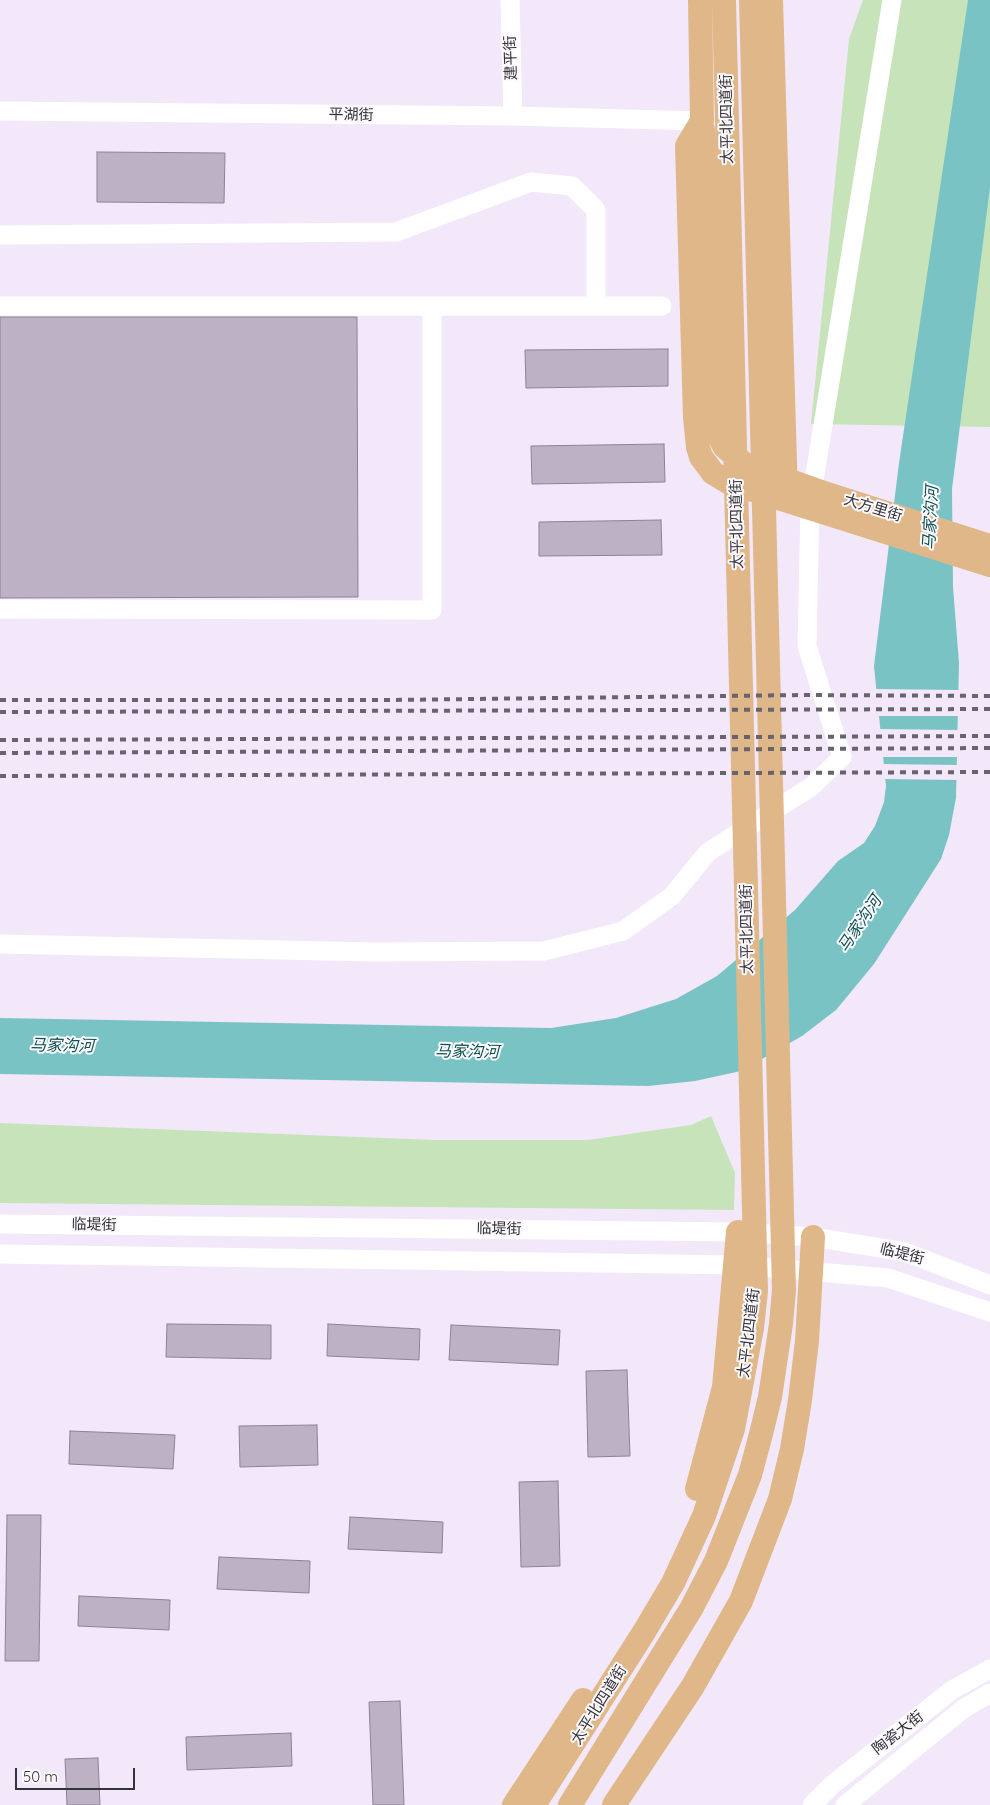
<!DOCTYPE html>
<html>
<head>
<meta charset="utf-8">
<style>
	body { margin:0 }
	#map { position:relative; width:990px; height:1805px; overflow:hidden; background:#f2e8fa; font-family:Quicksand,sans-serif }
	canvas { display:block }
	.scale { position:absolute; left:15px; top:1768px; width:120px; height:22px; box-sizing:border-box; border:2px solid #353239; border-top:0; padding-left:6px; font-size:15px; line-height:18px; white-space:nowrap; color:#353239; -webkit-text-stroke:4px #fbf9fc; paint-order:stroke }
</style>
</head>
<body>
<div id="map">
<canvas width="990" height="1805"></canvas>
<div class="scale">50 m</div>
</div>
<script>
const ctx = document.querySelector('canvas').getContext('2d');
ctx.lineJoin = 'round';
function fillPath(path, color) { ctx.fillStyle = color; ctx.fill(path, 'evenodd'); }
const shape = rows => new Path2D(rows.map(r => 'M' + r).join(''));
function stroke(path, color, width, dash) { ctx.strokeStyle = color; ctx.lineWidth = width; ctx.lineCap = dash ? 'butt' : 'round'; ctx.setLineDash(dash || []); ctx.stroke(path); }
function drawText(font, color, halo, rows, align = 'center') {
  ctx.font = font + ' Quicksand,"Noto Sans SC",sans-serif'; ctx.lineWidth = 4; ctx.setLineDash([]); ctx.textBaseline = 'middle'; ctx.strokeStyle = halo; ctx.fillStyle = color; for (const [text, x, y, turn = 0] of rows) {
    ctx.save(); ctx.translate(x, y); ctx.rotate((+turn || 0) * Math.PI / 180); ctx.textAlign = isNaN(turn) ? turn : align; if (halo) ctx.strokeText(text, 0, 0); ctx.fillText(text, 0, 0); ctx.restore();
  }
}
const green = shape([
	[863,0,990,0,990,427,811,424,849,39],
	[711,1116,735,1173,734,1210,0,1203,0,1123,435,1140,588,1140,691,1125]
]);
const water = shape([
	[968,0,990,0,990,187,952,489,953,587,959,663,956,798,949,835,941,859,874,964,836,1010,802,1036,741,1071,695,1081,648,1086,0,1074,0,1018,551,1028,616,1018,676,999,717,976,795,910,838,861,864,843,875,826,884,802,886,786,874,666,899,463]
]);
const pier = shape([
	[874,689,961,690,960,716,876,716],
	[878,729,960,730,959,757,880,757],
	[881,764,959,765,959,780,883,779]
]);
const building = shape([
	[97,152,225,153,224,203,97,202,97,152],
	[0,317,357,317,358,597,0,598,0,317],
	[668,349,668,386,526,388,525,350,668,349],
	[664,444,665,482,532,484,531,446,664,444],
	[661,520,662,555,539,556,539,522,661,520],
	[167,1324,271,1325,271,1359,166,1357,167,1324],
	[328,1324,420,1329,419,1360,327,1356,328,1324],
	[451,1325,560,1330,558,1365,449,1360,451,1325],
	[627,1370,630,1456,588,1457,586,1371,627,1370],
	[317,1425,318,1465,240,1467,239,1426,317,1425],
	[70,1431,175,1435,173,1469,69,1464,70,1431],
	[558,1481,560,1566,521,1567,519,1482,558,1481],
	[7,1515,41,1515,39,1661,5,1661,7,1515],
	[350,1517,443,1522,442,1553,348,1549,350,1517],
	[219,1557,310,1561,309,1593,217,1589,219,1557],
	[79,1596,170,1600,169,1630,78,1626,79,1596],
	[400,1701,404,1805,373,1805,369,1702,400,1701],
	[291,1733,292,1766,187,1770,186,1737,291,1733],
	[98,1758,100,1805,67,1805,65,1759,98,1758]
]);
const minor = shape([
	[510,0,513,116],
	[0,111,513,116,702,121],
	[0,235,396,232,531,182,572,186,596,210,596,306],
	[0,306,662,306],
	[0,609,432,610,432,307],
	[0,944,375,952,544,951,623,931,672,896,708,852,811,787,842,757,807,646,810,505,892,0],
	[0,1224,738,1232,813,1237,905,1252,990,1285],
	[0,1254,736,1265,888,1278,990,1312],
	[812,1805,832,1785,952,1690,990,1669],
	[845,1805,963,1709,990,1693]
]);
const major = shape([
	[700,0,702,121,687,146,695,417,698,447,701,457,713,473,728,482,990,565],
	[771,0,786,494],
	[703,130,715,409,718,433,724,446,745,465,827,494,990,546],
	[697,1489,724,1387,738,1232],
	[514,1805,583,1700],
	[534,1805,644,1632,673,1583,704,1516,733,1429,752,1328,756,1291,724,0],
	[570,1805,691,1609,716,1561,750,1475,761,1434,770,1397,781,1324,784,1290,751,0],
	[614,1805,693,1686,741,1601,780,1499,792,1449,800,1400,807,1341,813,1237]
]);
const rail = shape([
	[0,700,390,700,804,695,990,696],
	[0,712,990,709],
	[0,740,990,736],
	[0,753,990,748],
	[0,776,990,772]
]);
const streetNames = [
	["建平街",511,58,-92],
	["平湖街",351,115,1],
	["太平北四道街",727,119,-91],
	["大方里街",873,508,17],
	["太平北四道街",737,524,-91],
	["太平北四道街",747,929,-91],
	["临堤街",94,1225,1],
	["临堤街",499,1229,1],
	["临堤街",902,1254,14],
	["太平北四道街",749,1333,-83],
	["太平北四道街",599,1705,-58],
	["陶瓷大街",898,1733,-38]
];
const waterNames = [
	["马家沟河",931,518,-87],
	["马家沟河",860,924,-56],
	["马家沟河",62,1046,1],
	["马家沟河",467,1052,1]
];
fillPath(green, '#c7e3ba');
fillPath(water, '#7ac3c4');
fillPath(pier, '#f2e8fa');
fillPath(building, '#bcb2c4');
stroke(building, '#8b8393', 1);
stroke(minor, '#fff', 19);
stroke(major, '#e0b788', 24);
stroke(rail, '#68636d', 4, [6, 6]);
drawText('15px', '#353239', '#fbf9fc', streetNames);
drawText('italic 16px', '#0e5152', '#fbf9fc', waterNames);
</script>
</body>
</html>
